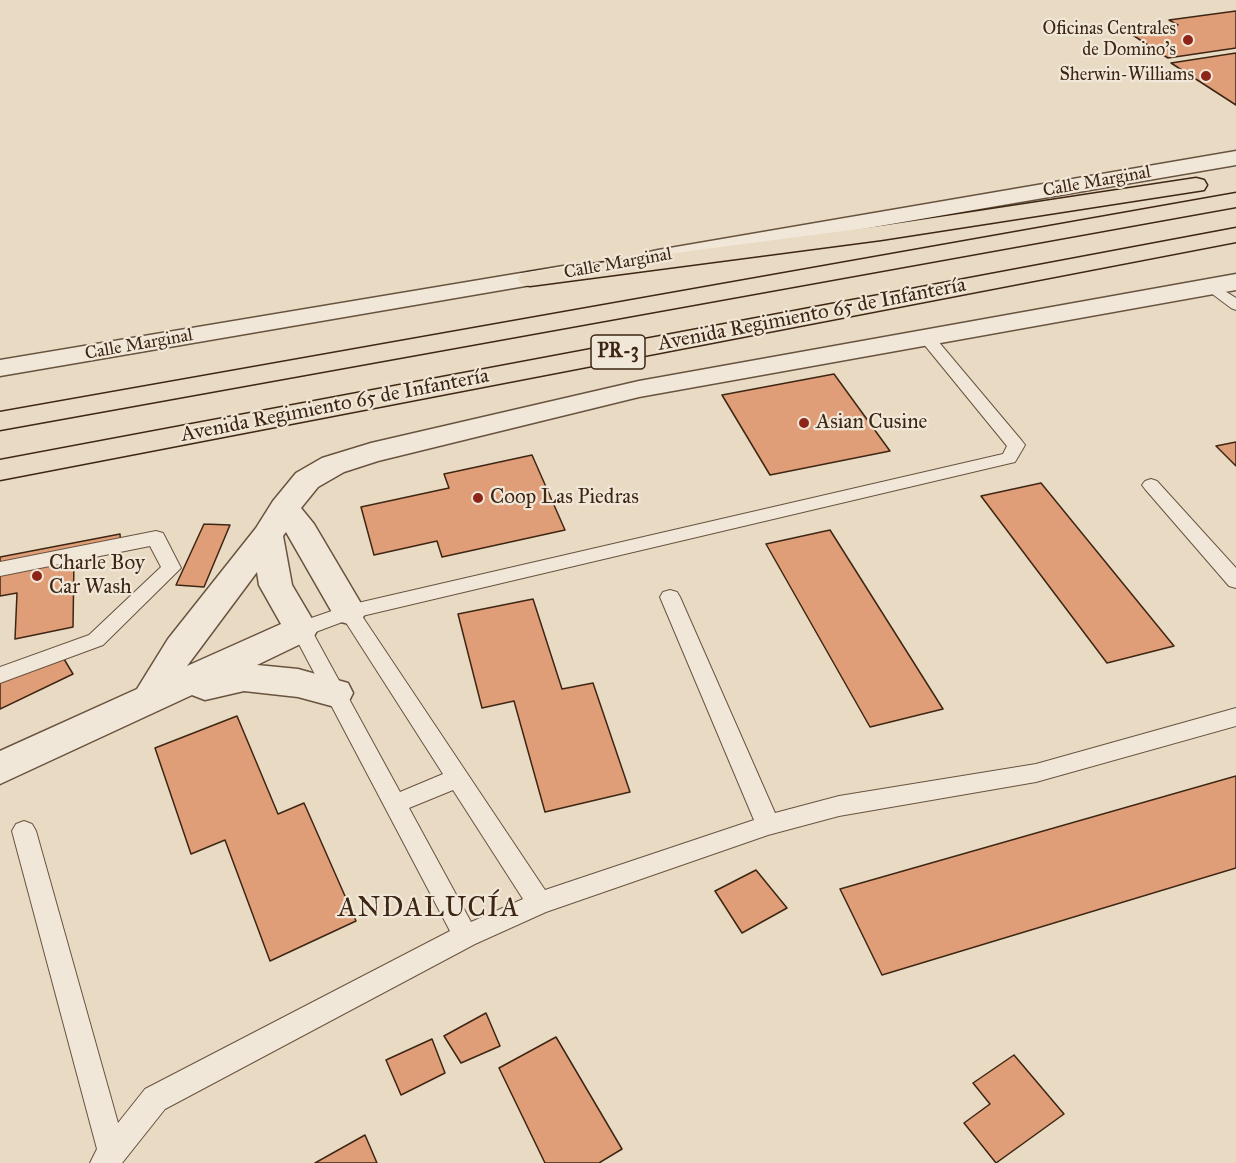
<!DOCTYPE html>
<html>
<head>
<meta charset="utf-8">
<style>
	body { margin:0 }
	canvas { display:block; background:#e9dac3 }
</style>
</head>
<body>
<canvas width="1236" height="1163"></canvas>
<script>
const ctx = document.querySelector('canvas').getContext('2d');
ctx.lineJoin = 'round';
function fillPath(path, color) { ctx.fillStyle = color; ctx.fill(path, 'evenodd'); }
const shape = rows => new Path2D(rows.map(r => 'M' + r).join(''));
function stroke(path, color, width, dash) { ctx.strokeStyle = color; ctx.lineWidth = width; ctx.lineCap = dash ? 'butt' : 'round'; ctx.setLineDash(dash || []); ctx.stroke(path); }
function drawText(font, color, halo, rows, align = 'center') {
  ctx.font = font + ' "IM FELL Great Primer",serif'; ctx.lineWidth = 4.5; ctx.setLineDash([]); ctx.textBaseline = 'middle'; ctx.strokeStyle = halo; ctx.fillStyle = color; for (const [text, x, y, turn = 0] of rows) {
    ctx.save(); ctx.translate(x, y); ctx.rotate((+turn || 0) * Math.PI / 180); ctx.textAlign = isNaN(turn) ? turn : align; if (halo) ctx.strokeText(text, 0, 0); ctx.fillText(text, 0, 0); ctx.restore();
  }
}
const building = shape([
	[1236,11,1236,48,1168,58,1128,32,1178,25,1169,20,1236,11],
	[1236,53,1236,105,1171,63,1236,53],
	[834,374,890,451,770,475,722,395,834,374],
	[1236,442,1236,466,1216,446,1236,442],
	[532,455,565,530,442,557,437,541,374,555,361,507,449,488,444,474,532,455],
	[1041,483,1174,646,1107,663,981,496,1041,483],
	[204,524,230,525,204,587,176,585,204,524],
	[830,530,943,709,870,727,766,544,830,530],
	[120,534,121,550,74,560,73,627,15,639,17,593,0,596,0,557,120,534],
	[533,599,562,689,593,683,630,792,545,812,514,701,482,708,458,614,533,599],
	[61,654,73,674,0,709,0,683,61,654],
	[237,716,278,814,304,803,356,921,270,961,225,840,191,854,155,748,237,716],
	[1236,776,1236,868,882,975,840,889,1236,776],
	[756,870,787,908,742,933,715,891,756,870],
	[486,1013,500,1046,461,1063,444,1036,486,1013],
	[556,1037,622,1149,599,1163,545,1163,499,1068,556,1037],
	[432,1039,445,1073,401,1095,386,1060,432,1039],
	[1014,1055,1064,1114,996,1163,964,1123,990,1104,973,1083,1014,1055],
	[365,1135,377,1163,315,1163,365,1135]
]);
const lane = shape([
	[1212,283,1236,298,1236,310,1231,308,1207,290,1205,287,1212,283],
	[926,332,932,334,1022,441,1025,445,1015,462,362,616,545,890,754,820,660,597,663,592,670,590,677,592,680,597,775,813,839,796,1036,764,1236,708,1236,726,1036,782,839,816,768,835,546,912,475,944,165,1109,122,1163,90,1163,97,1149,12,831,16,824,24,821,32,824,36,831,118,1123,145,1089,450,931,291,629,294,624,349,605,1003,454,1007,446,918,337,926,332],
	[345,621,443,774,400,792,313,633,345,621],
	[453,790,523,899,471,922,409,808,453,790],
	[1151,479,1157,481,1236,568,1236,588,1229,586,1145,489,1142,485,1145,481,1151,479],
	[156,531,163,533,181,568,103,645,0,683,0,667,89,635,161,567,150,546,0,576,0,562,156,531]
]);
const street = shape([
	[1236,151,1236,165,658,264,649,262,646,257,649,252,658,250,1236,151],
	[563,266,572,268,575,273,572,278,0,376,0,360,563,266],
	[1236,274,1236,290,639,397,378,461,344,472,318,487,301,508,314,524,366,612,361,621,349,624,337,621,286,532,283,536,292,585,318,629,313,638,257,665,298,669,348,683,353,693,348,703,335,707,298,697,244,691,205,700,192,695,0,784,0,751,137,689,168,639,256,528,273,501,296,473,322,458,371,443,639,381,1236,274],
	[257,572,259,585,281,624,187,666,257,572]
]);
const primary = shape([
	[1196,178,1204,180,1207,185,1204,190,881,240,530,286,521,284,518,279,521,274,530,272,881,226,1196,178],
	[1236,193,1236,207,0,430,0,412,1236,193],
	[1236,228,1236,242,0,480,0,460,1236,228]
]);
const markers = [
	[1188,40,6,"#8f2418"],
	[1206,76,6,"#8f2418"],
	[804,423,6,"#8f2418"],
	[478,498,6,"#8f2418"],
	[37,576,6,"#8f2418"]
];
const farPoinames = [
	["Oficinas Centrales",1176,30],
	["de Domino's",1176,51],
	["Sherwin-Williams",1194,76]
];
const farStreetnames = [
	["Calle Marginal",1097,182,-10],
	["Calle Marginal",618,264,-10],
	["Calle Marginal",139,345,-10]
];
const shields = [
	[618,352,54]
];
const shieldNames = [
	["PR-3",618,352]
];
const streetNames = [
	["Avenida Regimiento 65 de Infantería",812,315,-11],
	["Avenida Regimiento 65 de Infantería",335,406,-11]
];
const poiNames = [
	["Asian Cusine",816,423],
	["Coop Las Piedras",490,498],
	["Charle Boy",49,564],
	["Car Wash",49,588]
];
const nearNeighbourhoodnames = [
	["ANDALUCÍA",429,909]
];
fillPath(building, '#e09e78');
stroke(building, '#3d2613', 1.5);
stroke(lane, '#68533f', 2);
stroke(street, '#68533f', 3);
stroke(primary, '#3d2613', 3);
fillPath(lane, '#f1e7d8');
fillPath(street, '#f1e7d8');
fillPath(primary, '#e9dac3');
for (const [x, y, r, color] of markers) { const dot = new Path2D(); dot.arc(x, y, r, 0, 2 * Math.PI); ctx.fillStyle = color; ctx.fill(dot); stroke(dot, '#f1e7d8', 2); }
drawText('18px', '#3d2613', '#f1e7d8', farPoinames, 'right');
drawText('18px', '#3d2613', '#f1e7d8', farStreetnames);
for (const [x, y, w] of shields) { const box = new Path2D(); box.roundRect(x - w / 2, y - 17, w, 34, 4.5); ctx.fillStyle = '#f1e7d8'; ctx.fill(box); stroke(box, '#3d2613', 1.5); }
drawText('bold 20px', '#3d2613', null, shieldNames);
drawText('21px', '#3d2613', '#f1e7d8', streetNames);
drawText('21px', '#3d2613', '#f1e7d8', poiNames, 'left');
ctx.letterSpacing = '1.5px';
drawText('27px', '#3d2613', '#f1e7d8', nearNeighbourhoodnames);
ctx.letterSpacing = '0px';
</script>
</body>
</html>
